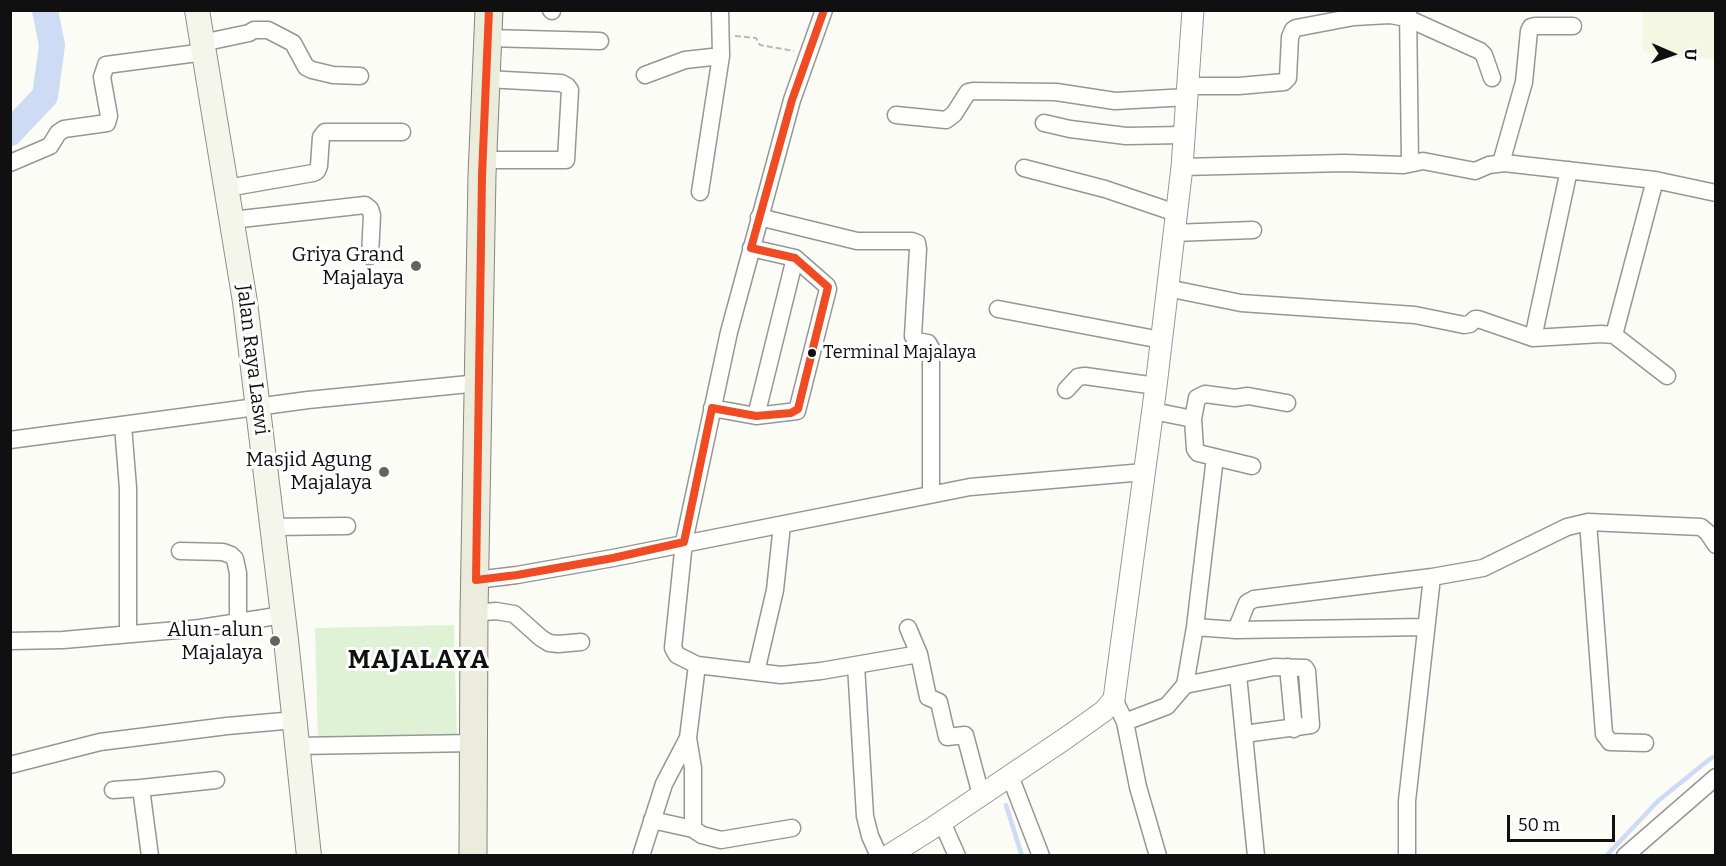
<!DOCTYPE html>
<html>
<head>
<meta charset="utf-8">
<style>
	body { margin:0 }
	#map { position:relative; width:1726px; height:866px; overflow:hidden; background:#fcfcf6; font-family:Bitter,serif }
	canvas { display:block }
	.frame { position:absolute; inset:0; border:12px solid #101010; pointer-events:none }
	.north { position:absolute; left:1642px; top:24px; width:60px; height:60px; -webkit-text-stroke:4px #fff; paint-order:stroke; rotate:92deg; font-size:16px; font-weight:700; line-height:24px; text-align:center; color:#101010 }
	.north::after { content:''; display:block; margin:auto; width:21px; height:27px; background:#101010; clip-path:polygon(50% 0,100% 100%,50% 72%,0 100%) }
	.scale { position:absolute; left:1507px; top:815px; width:108px; height:27px; box-sizing:border-box; border:3px solid #101010; border-top:0; padding-left:8px; font-size:18px; line-height:21px; white-space:nowrap; color:#101010; -webkit-text-stroke:4px #fff; paint-order:stroke }
</style>
</head>
<body>
<div id="map">
<canvas width="1726" height="866"></canvas>
<div class="frame"></div>
<div class="north">U</div>
<div class="scale">50 m</div>
</div>
<script>
const ctx = document.querySelector('canvas').getContext('2d');
ctx.lineJoin = 'round';
function fillPath(path, color) { ctx.fillStyle = color; ctx.fill(path, 'evenodd'); }
const shape = rows => new Path2D(rows.map(r => 'M' + r).join(''));
function stroke(path, color, width, dash) { ctx.strokeStyle = color; ctx.lineWidth = width; ctx.lineCap = dash ? 'butt' : 'round'; ctx.setLineDash(dash || []); ctx.stroke(path); }
function drawText(font, color, halo, rows, align = 'center') {
  ctx.font = font + ' Bitter,serif'; ctx.lineWidth = 6; ctx.setLineDash([]); ctx.textBaseline = 'middle'; ctx.strokeStyle = halo; ctx.fillStyle = color; for (const [text, x, y, turn = 0] of rows) {
    ctx.save(); ctx.translate(x, y); ctx.rotate((+turn || 0) * Math.PI / 180); ctx.textAlign = isNaN(turn) ? turn : align; if (halo) ctx.strokeText(text, 0, 0); ctx.fillText(text, 0, 0); ctx.restore();
  }
}
const farmland = shape([
	[1643,11,1715,11,1715,59,1667,58,1661,61,1642,51]
]);
const green = shape([
	[454,625,457,741,318,744,315,628]
]);
const stream = shape([
	[1006,805,1022,856],
	[1606,856,1658,801,1711,758,1716,756]
]);
const river = shape([
	[10,133,45,96,52,45,45,10]
]);
const path = shape([
	[735,36,756,38,760,45,794,51]
]);
const minor = shape([
	[551,10,552,11],
	[824,10,792,100,729,332,684,542,673,648,677,655,697,665,781,675,821,671,919,654],
	[1408,10,1410,163],
	[488,38,600,41],
	[202,43,249,33,254,30,268,30,293,43,306,67,312,70,333,75,360,76],
	[645,75,685,60,721,56],
	[1189,86,1239,86,1284,82,1288,78,1290,37,1293,30,1296,28,1354,17,1390,15,1407,18,1480,51,1484,55,1492,78],
	[896,115,946,120,954,114,968,92,973,91,1056,92,1115,101,1188,97],
	[1044,123,1070,129,1126,136,1184,135],
	[483,160,566,160,570,90,567,86,561,83,486,79],
	[10,163,50,146,58,133,64,129,107,123,109,116,102,77,106,65,205,52],
	[1501,163,1524,82,1529,31,1531,27,1535,26,1573,26],
	[1182,167,1344,163,1404,165,1423,161,1475,171,1489,165,1504,163,1655,180,1716,193],
	[1024,168,1105,189,1176,213],
	[1655,180,1614,335,1667,376],
	[227,188,313,173,317,171,319,166,321,137,325,132,402,132],
	[700,192,721,56,720,10],
	[759,217,857,241,912,241,917,243,918,249,913,336,916,341,928,343,931,348,931,494],
	[232,220,365,205,370,209,372,215,370,256],
	[1173,233,1253,230],
	[1167,288,1241,303,1415,315,1464,325,1470,324,1475,319,1478,319,1533,338,1601,334,1614,335],
	[998,309,1161,340],
	[1533,338,1569,170],
	[1066,390,1078,377,1085,376,1156,386],
	[712,408,756,416,797,411,828,289,827,286,795,258,751,248],
	[1153,411,1193,419,1195,449,1198,453,1252,466],
	[756,416,795,258],
	[1193,419,1197,398,1205,394,1235,398,1248,396,1287,403],
	[123,426,128,488,128,634],
	[10,440,308,400,479,383],
	[1588,522,1604,734,1610,742,1645,743],
	[272,527,347,526],
	[180,551,223,552,231,555,235,559,238,573,238,623],
	[476,580,517,575,613,558,970,487,1144,472],
	[474,613,496,611,514,614,541,638,549,643,558,644,581,642],
	[1195,627,1236,630,1426,627],
	[908,628,919,654,928,697,939,702,947,737,965,735,981,795],
	[1236,630,1247,603,1254,599,1432,577,1483,568,1567,527,1588,522,1701,527,1708,533,1716,545],
	[10,641,63,640,200,628,283,615],
	[856,665,865,816,870,836,879,856],
	[1288,667,1294,729],
	[756,672,775,590,782,525],
	[1238,675,1256,856],
	[1185,685,1274,667,1305,668,1307,671,1311,725,1244,734],
	[1114,699,1125,722,1138,787,1158,856],
	[1125,722,1167,706,1185,685,1195,627,1215,457],
	[688,738,693,768,693,829,702,835,721,840,792,828],
	[297,746,473,743],
	[10,765,100,742,227,726,295,720],
	[1010,776,1041,856],
	[141,788,216,780],
	[113,790,141,788,150,856],
	[652,820,693,829],
	[942,822,957,856],
	[641,856,664,784,688,738,697,665],
	[1407,856,1407,801,1432,577],
	[1625,856,1716,777]
]);
const tertiary = shape([
	[888,856,931,829,1066,738,1104,711,1114,699,1156,386,1182,167,1193,10]
]);
const secondary = shape([
	[197,10,245,302,286,640,309,856]
]);
const primary = shape([
	[473,856,474,613,482,175,489,10]
]);
const bus1 = shape([
	[489,10,482,175,476,580,517,575,613,558,684,542,712,408,756,416,791,413,798,409,828,287,795,258,751,248,792,100,824,10]
]);
const markers = [
	[416,266,6,"#636360"],
	[812,353,5,"#101010"],
	[384,472,6,"#636360"],
	[275,641,6,"#636360"]
];
const busNames = [
	["Terminal Majalaya",823,353]
];
const poiNames = [
	["Griya Grand",404,255],
	["Majalaya",404,278],
	["Masjid Agung",372,460],
	["Majalaya",372,483],
	["Alun-alun",263,630],
	["Majalaya",263,653]
];
const streetNames = [
	["Jalan Raya Laswi",252,360,83]
];
const districtNames = [
	["MAJALAYA",419,661]
];
fillPath(farmland, '#f4f8e3');
fillPath(green, '#dff2d6');
stroke(stream, '#cddbf5', 4.5);
stroke(river, '#cddbf5', 26);
stroke(minor, '#969694', 19);
stroke(tertiary, '#969694', 23);
stroke(secondary, '#8d8d8a', 26);
stroke(primary, '#848481', 29);
stroke(path, '#b9b9b8', 2, [6, 3]);
stroke(minor, '#fffffe', 16);
stroke(tertiary, '#fffffe', 21);
stroke(secondary, '#f4f5eb', 24);
stroke(primary, '#ebecdb', 27);
stroke(bus1, '#f04b23', 8);
for (const [x, y, r, color] of markers) { const dot = new Path2D(); dot.arc(x, y, r, 0, 2 * Math.PI); ctx.fillStyle = color; ctx.fill(dot); stroke(dot, '#fff', 2); }
drawText('18px', '#101010', '#fff', busNames, 'left');
drawText('20px', '#101010', '#fff', poiNames, 'right');
drawText('20px', '#101010', '#fff', streetNames);
ctx.letterSpacing = '1.5px';
drawText('bold 26px', '#101010', '#fff', districtNames);
ctx.letterSpacing = '0px';
</script>
</body>
</html>
